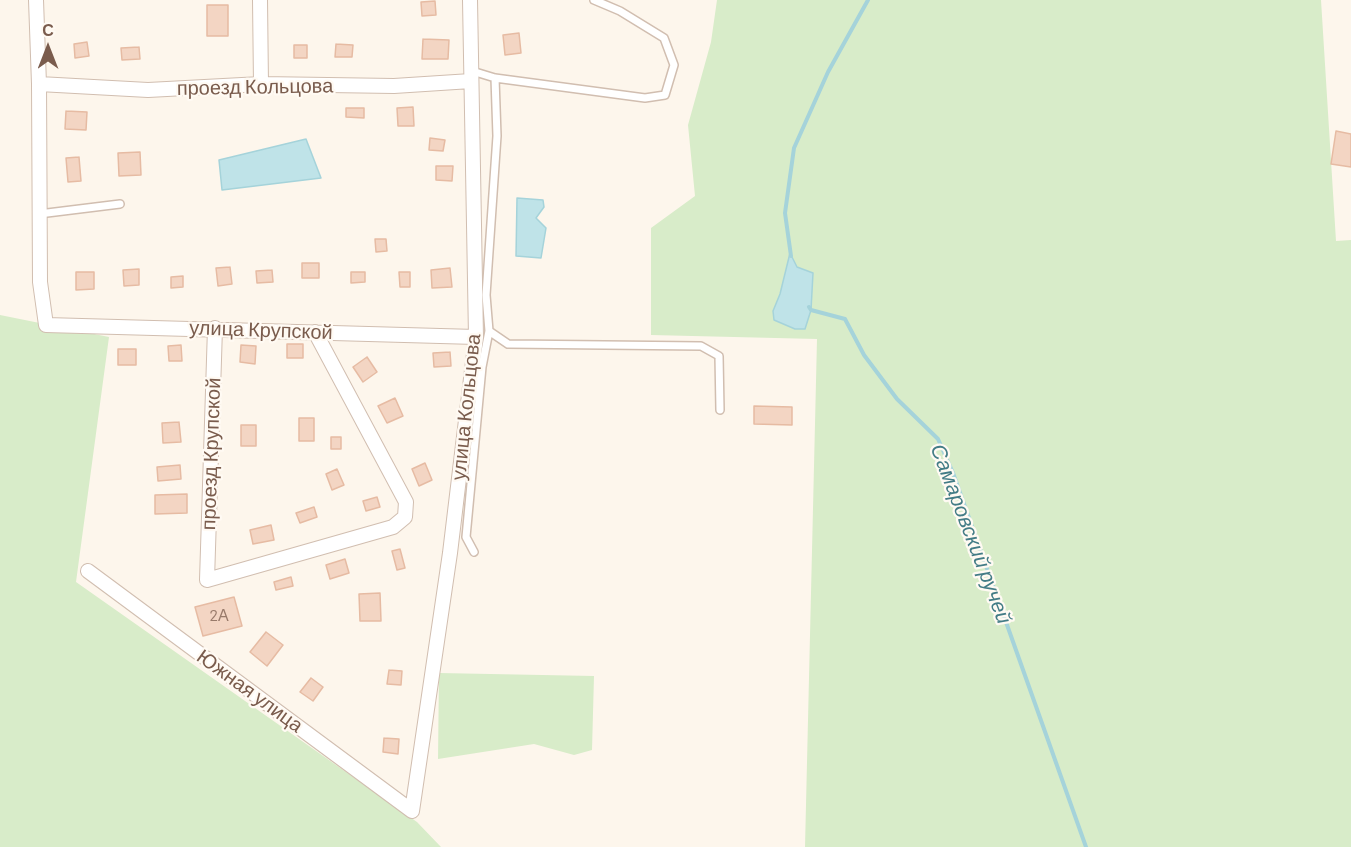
<!DOCTYPE html>
<html>
<head>
<meta charset="utf-8">
<style>
	body { margin:0 }
	#map { position:relative; width:1351px; height:847px; overflow:hidden; background:#fdf6ec; font-family:Barlow,sans-serif }
	canvas { display:block }
	.north { position:absolute; left:18px; top:18px; width:60px; height:60px; -webkit-text-stroke:4px #fffaf3; paint-order:stroke; rotate:0deg; font-size:16px; font-weight:700; line-height:24px; text-align:center; color:#7a5c4d }
	.north::after { content:''; display:block; margin:auto; width:21px; height:27px; background:#7a5c4d; clip-path:polygon(50% 0,100% 100%,50% 72%,0 100%) }
</style>
</head>
<body>
<div id="map">
<canvas width="1351" height="847"></canvas>
<div class="north">С</div>
</div>
<script>
const ctx = document.querySelector('canvas').getContext('2d');
ctx.lineJoin = 'round';
function fillPath(path, color) { ctx.fillStyle = color; ctx.fill(path, 'evenodd'); }
const shape = rows => new Path2D(rows.map(r => 'M' + r).join(''));
function stroke(path, color, width, dash) { ctx.strokeStyle = color; ctx.lineWidth = width; ctx.lineCap = dash ? 'butt' : 'round'; ctx.setLineDash(dash || []); ctx.stroke(path); }
function drawText(font, color, halo, rows, align = 'center') {
  ctx.font = font + ' Barlow,sans-serif'; ctx.lineWidth = 4.5; ctx.setLineDash([]); ctx.textBaseline = 'middle'; ctx.strokeStyle = halo; ctx.fillStyle = color; for (const [text, x, y, turn = 0] of rows) {
    ctx.save(); ctx.translate(x, y); ctx.rotate((+turn || 0) * Math.PI / 180); ctx.textAlign = isNaN(turn) ? turn : align; if (halo) ctx.strokeText(text, 0, 0); ctx.fillText(text, 0, 0); ctx.restore();
  }
}
const green = shape([
	[717,0,1321,0,1336,241,1351,240,1351,847,805,847,817,339,651,335,651,228,695,196,688,125,711,42],
	[0,315,109,337,76,582,417,822,441,847,0,847],
	[439,673,594,676,592,750,574,755,534,744,438,759]
]);
const water = shape([
	[306,139,321,178,222,190,219,160,306,139],
	[517,198,543,200,544,207,536,218,546,228,541,258,516,256,517,198],
	[790,253,797,267,813,273,811,310,805,329,795,329,774,320,773,311,780,294,790,253]
]);
const stream = shape([
	[791,256,785,213,794,148,828,72,868,0],
	[809,307,811,310,845,319,864,355,897,399,938,439,953,473,1086,847]
]);
const building = shape([
	[435,1,436,15,422,16,421,2,435,1],
	[207,5,228,5,228,36,207,36,207,5],
	[519,33,521,53,505,55,503,35,519,33],
	[423,39,449,40,448,59,422,59,423,39],
	[87,42,89,56,75,58,74,44,87,42],
	[336,44,353,45,352,57,335,57,336,44],
	[294,45,307,45,307,58,294,58,294,45],
	[139,47,140,59,122,60,121,48,139,47],
	[413,107,414,126,398,126,397,108,413,107],
	[346,108,364,108,364,118,346,117,346,108],
	[66,111,87,112,86,130,65,129,66,111],
	[1336,131,1351,134,1351,167,1331,164,1336,131],
	[430,138,445,140,443,151,429,150,430,138],
	[140,152,141,175,119,176,118,153,140,152],
	[79,157,81,181,68,182,66,158,79,157],
	[436,166,453,166,452,181,436,180,436,166],
	[375,239,386,239,387,251,376,252,375,239],
	[302,263,319,263,319,278,302,278,302,263],
	[230,267,232,284,218,286,216,268,230,267],
	[450,268,452,287,432,288,431,270,450,268],
	[139,269,139,285,124,286,123,270,139,269],
	[272,270,273,282,257,283,256,271,272,270],
	[76,272,94,272,94,289,76,290,76,272],
	[351,272,365,272,365,282,351,283,351,272],
	[399,272,410,272,410,287,400,287,399,272],
	[183,276,183,287,171,288,171,277,183,276],
	[287,344,303,344,303,358,287,358,287,344],
	[181,345,182,361,169,361,168,346,181,345],
	[241,345,256,346,255,364,240,362,241,345],
	[118,349,136,349,136,365,118,365,118,349],
	[450,352,451,366,434,367,433,353,450,352],
	[367,357,377,372,363,382,353,367,367,357],
	[395,398,403,416,387,423,378,406,395,398],
	[754,406,792,407,792,425,754,424,754,406],
	[299,418,314,418,314,441,299,441,299,418],
	[179,422,181,442,163,443,162,423,179,422],
	[241,425,256,425,256,446,241,446,241,425],
	[331,437,341,437,341,449,331,449,331,437],
	[425,463,432,480,419,486,412,469,425,463],
	[180,465,181,479,158,481,157,467,180,465],
	[337,469,344,485,332,490,326,474,337,469],
	[187,494,187,513,155,514,155,495,187,494],
	[377,497,380,507,366,511,363,501,377,497],
	[314,507,317,517,300,523,296,513,314,507],
	[271,525,274,540,253,544,250,530,271,525],
	[400,549,405,568,397,570,392,551,400,549],
	[345,559,349,573,330,579,326,565,345,559],
	[291,577,293,586,276,590,274,582,291,577],
	[380,593,381,621,360,621,359,594,380,593],
	[234,597,242,626,203,636,195,607,234,597],
	[266,632,283,645,267,666,250,652,266,632],
	[389,670,402,671,401,685,387,684,389,670],
	[311,678,323,687,313,701,300,692,311,678],
	[384,738,399,739,398,754,383,752,384,738]
]);
const lane = shape([
	[472,71,495,78,645,98,665,95,674,65,664,38,620,11,594,0],
	[39,214,120,204],
	[489,331,508,344,701,346,719,356,720,410],
	[474,552,466,537,482,367,489,331,486,295,497,136,495,78]
]);
const street = shape([
	[36,0,39,84,40,282,46,325,476,337],
	[260,0,261,84],
	[39,84,148,90,261,84,394,86,471,81],
	[215,328,207,580,393,527,405,517,406,502,315,332],
	[88,571,412,811,450,553,476,337,470,0]
]);
const numberNames = [
	["2А",219,616]
];
const streetNames = [
	["проезд Кольцова",255,87,-1],
	["улица Крупской",261,330,2],
	["улица Кольцова",466,407,-84],
	["проезд Крупской",211,454,-88],
	["Южная улица",250,691,36]
];
const waterNames = [
	["Самаровский ручей",971,534,69]
];
fillPath(green, '#d8ecc9');
fillPath(water, '#bfe3e8');
stroke(water, '#a5d3da', 1.5);
stroke(stream, '#a5d3da', 4);
fillPath(building, '#f3d5c3');
stroke(building, '#e6bba3', 1.5);
stroke(lane, '#d1beb0', 10);
stroke(street, '#d1beb0', 16);
stroke(lane, '#fff', 7);
stroke(street, '#fff', 14);
drawText('16px', '#987a6a', null, numberNames);
drawText('20px', '#7a5c4d', '#fffaf3', streetNames);
drawText('italic 21px', '#437c86', '#fffaf3', waterNames);
</script>
</body>
</html>
